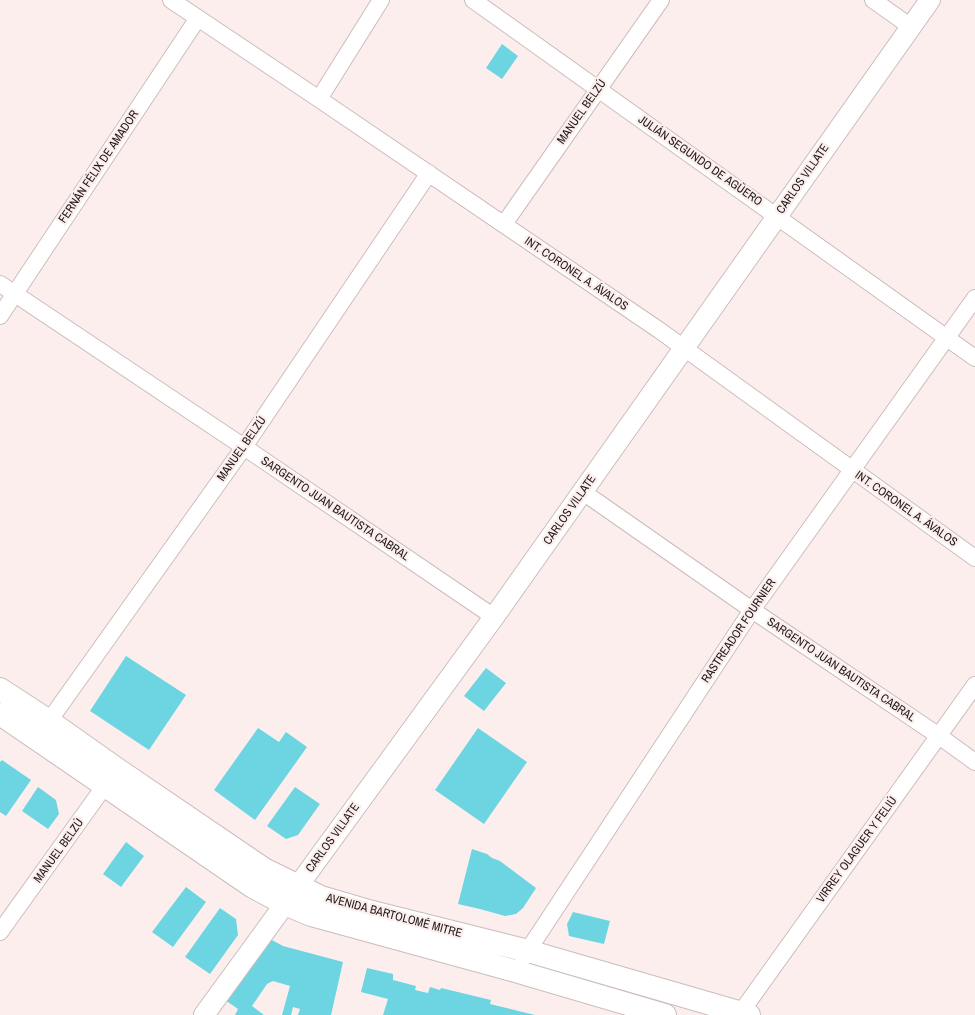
<!DOCTYPE html>
<meta charset="utf-8">
<style>
body{margin:0}
canvas{display:block;background:#fceeed}
</style>
<canvas width="975" height="1015"></canvas>
<script>
const ctx = document.querySelector('canvas').getContext('2d');
ctx.lineJoin = 'round';
function fill(path, color) {
  ctx.fillStyle = color;
  ctx.fill(path, 'evenodd');
}
function trace(path, color, width, dash) {
  ctx.strokeStyle = color;
  ctx.lineWidth = width;
  ctx.lineCap = dash ? 'butt' : 'round';
  ctx.setLineDash(dash || []);
  ctx.stroke(path);
}
function drawText(font, color, halo, rows, align = 'center') {
  ctx.font = font + ' "Archivo Narrow",sans-serif';
  ctx.lineWidth = 4.5;
  ctx.setLineDash([]);
  ctx.textBaseline = 'middle';
  ctx.strokeStyle = halo;
  ctx.fillStyle = color;
  for (const [text, x, y, turn = 0] of rows) {
    ctx.save();
    ctx.translate(x, y);
    ctx.rotate((+turn || 0) * Math.PI / 180);
    ctx.textAlign = isNaN(turn) ? turn : align;
    if (halo) ctx.strokeText(text, 0, 0);
    ctx.fillText(text, 0, 0);
    ctx.restore();
  }
}
fill(new Path2D(`
 M502,44L518,56L502,79L486,68Z
 M126,656L186,695L149,750L90,711Z
 M486,668L506,683L484,711L464,696Z
 M258,728L279,742L286,732L307,747L255,820L214,790Z
 M478,728L527,762L484,824L435,790Z
 M2,760L31,780L6,816L0,812V762Z
 M38,787L56,800L59,814L48,829L22,811Z
 M295,787L320,804L298,835L286,839L267,826Z
 M126,842L144,856L121,887L103,874Z
 M472,849L487,854L492,858L500,861L536,888L523,908L516,914L505,916L480,909L458,904Z
 M186,887L206,902L173,947L152,932Z
 M220,908L236,919L238,935L210,974L185,957Z
 M573,912L610,921L604,944L569,936L567,924Z
 M272,940L283,946L343,962L331,1015H298L300,1009L293,1007L291,1015H282L290,986L273,981L267,984L252,1006L264,1015H235L238,1009L225,1000L265,943Z
 M367,968L393,974V980L416,986L415,990L428,993L430,987L440,990L441,988L491,1000L490,1004L535,1015H383L388,999L361,992Z`), '#6cd5e1');
const minor = new Path2D(`
 M171,0L319,99L659,330L975,558
 M473,0L975,358
 M873,0L911,27
 M319,99L381,0
 M504,224L661,0
 M0,284L244,447L494,617
 M0,316L198,18
 M583,492L752,610L939,736L975,762
 M49,721L244,447L429,173
 M0,932L111,777
 M523,958L752,610L975,298
 M739,1015L975,685`);
const tertiary = new Path2D(`
 M204,1015L494,617L930,0`);
const secondary = new Path2D(`
 M0,689L49,721L117,769L264,869L321,897L372,912L528,951L749,1015
 M0,714L253,887L285,904L311,915L515,971L665,1015`);
trace(minor, '#cbbdbc', 18);
trace(tertiary, '#cbbdbc', 22);
trace(secondary, '#cbbdbc', 24);
trace(minor, '#fff', 16);
trace(tertiary, '#fff', 20);
trace(secondary, '#fff', 22);
drawText('12px', '#1d1817', '#fceeed', [
 ["MANUEL BELZÚ",582,112,-55],
 ["JULIÁN SEGUNDO DE AGÜERO",700,161,35],
 ["FERNÁN FÉLIX DE AMADOR",99,167,-56],
 ["CARLOS VILLATE",803,179,-55],
 ["INT. CORONEL A. ÁVALOS",576,274,34],
 ["MANUEL BELZÚ",242,449,-55],
 ["SARGENTO JUAN BAUTISTA CABRAL",335,509,34],
 ["INT. CORONEL A. ÁVALOS",906,509,35],
 ["CARLOS VILLATE",570,510,-55],
 ["RASTREADOR FOURNIER",739,631,-56],
 ["SARGENTO JUAN BAUTISTA CABRAL",841,670,34],
 ["CARLOS VILLATE",333,838,-54],
 ["VIRREY OLAGUER Y FELIÚ",857,850,-54],
 ["MANUEL BELZÚ",59,851,-54],
 ["AVENIDA BARTOLOMÉ MITRE",394,916,15]
]);
</script>
